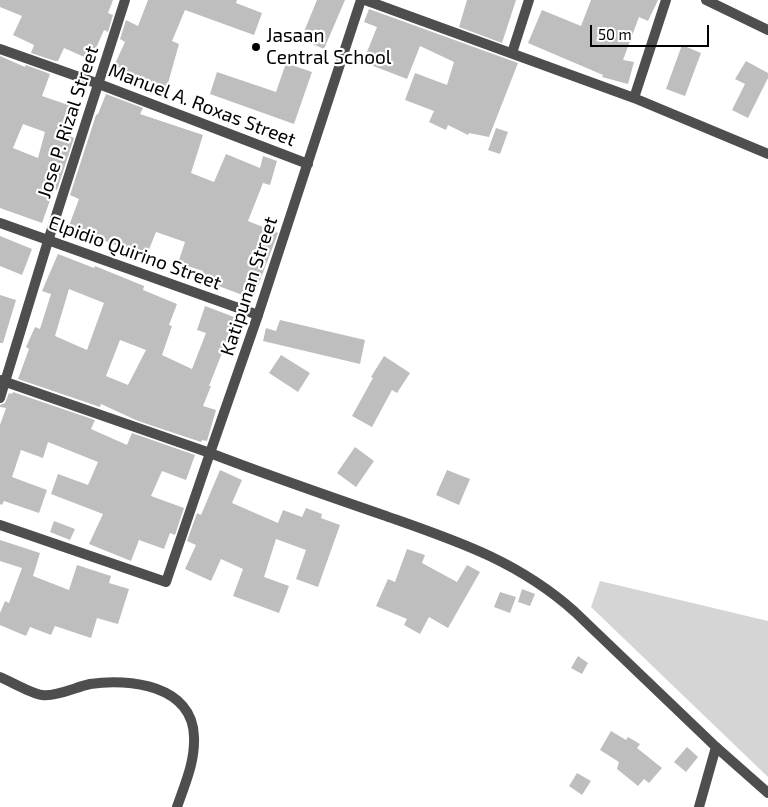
<!DOCTYPE html>
<style>
body{margin:0}
#map{position:relative;width:768px;height:807px;overflow:hidden;background:#fff;font-family:"Exo 2",sans-serif}
canvas{display:block}
.scale{position:absolute;left:590px;top:25px;width:119px;height:22px;box-sizing:border-box;border:2px solid #000;border-top:0;padding-left:6px;font-size:15px;line-height:18px;white-space:nowrap;color:#000;-webkit-text-stroke:4px #fff;paint-order:stroke}
</style>
<div id="map">
<canvas width="768" height="807"></canvas>
<div class="scale">50 m</div>
</div>
<script>
const ctx = document.querySelector('canvas').getContext('2d');
ctx.lineJoin = 'round';
function fill(path, color) {
  ctx.fillStyle = color;
  ctx.fill(path, 'evenodd');
}
function trace(path, color, width, dash) {
  ctx.strokeStyle = color;
  ctx.lineWidth = width;
  ctx.lineCap = dash ? 'butt' : 'round';
  ctx.setLineDash(dash || []);
  ctx.stroke(path);
}
function drawText(font, color, halo, rows, align = 'center') {
  ctx.font = font + ' "Exo 2",sans-serif';
  ctx.lineWidth = 4.5;
  ctx.setLineDash([]);
  ctx.textBaseline = 'middle';
  ctx.strokeStyle = halo;
  ctx.fillStyle = color;
  for (const [text, x, y, turn = 0] of rows) {
    ctx.save();
    ctx.translate(x, y);
    ctx.rotate((+turn || 0) * Math.PI / 180);
    ctx.textAlign = isNaN(turn) ? turn : align;
    if (halo) ctx.strokeText(text, 0, 0);
    ctx.fillText(text, 0, 0);
    ctx.restore();
  }
}
fill(new Path2D(`
 M600,581L768,621V777L591,607Z`), '#d5d5d5');
fill(new Path2D(`
 M0,0H113L108,13L113,15L108,32L104,30L91,60L64,48L58,61H55L31,53L34,45L13,35L22,16L0,7Z
 M148,0H237L236,3L262,13L254,35L185,10L172,41L179,44L165,94L142,87L144,82L113,68L125,42L120,39L126,20L138,26Z
 M317,0H345L324,49L301,39Z
 M467,0H516L502,43L459,27Z
 M591,0H658L648,21L639,17L623,60L634,62L628,84L602,77L603,75L528,43L542,10L581,26Z
 M369,9L518,63L489,137L469,133L468,135L448,125L446,130L429,122L434,111L405,100L415,73L447,85L454,62L420,46L407,79L363,62L377,27L364,22Z
 M682,45L701,53L685,96L666,89Z
 M0,56L25,67L26,65L50,74L42,96L71,106L60,132L74,138L57,190L54,189L42,223L0,208ZM23,124L45,132L38,158L13,148Z
 M746,61L768,73V78L748,118L732,110L745,84L735,79Z
 M286,63L312,72L294,124L210,94L217,72L276,92Z
 M106,94L143,108L140,114L203,135L191,173L214,182L226,154L260,168L263,156L277,161L270,185L263,183L248,221L278,233L253,299L200,279L203,271L178,263L185,242L156,232L146,257L100,239L99,243L67,231L79,199L70,195L96,115L98,114Z
 M496,128L508,132L500,154L488,150Z
 M0,236L32,249L22,275L0,266Z
 M58,254L94,268L95,266L144,286L143,290L177,304L169,325L172,326L162,355L192,369L206,333L197,330L205,306L234,317L226,343L209,386H211L203,406L216,410L207,441L202,440L201,442L138,421L101,404L100,407L18,379L29,349L26,347L35,327L40,329L51,294L42,291ZM69,289L104,303L87,350L55,336ZM120,340L146,350L128,385L106,376Z
 M0,295L16,300L3,343H0Z
 M280,320L365,340L360,364L263,341L266,328L276,331Z
 M281,355L310,373L298,392L269,373Z
 M384,356L410,373L397,393L392,390L372,427L352,416L373,378L371,377Z
 M13,392L95,420L91,429L127,445L132,433L195,455L186,480L162,471L151,496L184,508L175,535L170,533L164,549L139,540L131,561L89,544L103,514L51,494L58,474L88,485L98,462L48,442L43,458L21,450L12,477L47,490L39,513L4,501L2,505L0,504V425L6,408L0,407V405L5,403L9,393L12,394Z
 M355,447L374,461L356,487L337,473Z
 M220,470L242,480L232,503L278,523L283,510L302,517L306,508L322,514L321,518L340,525L318,587L296,579L306,550L276,539L264,577L289,586L279,613L233,596L243,569L221,559L211,581L185,569L196,545L187,541L197,513L201,515Z
 M447,470L470,479L459,505L436,495Z
 M54,521L75,529L70,540L50,532Z
 M0,540L40,553L33,576L69,590L77,565L111,576L109,583L129,589L118,624L97,618L91,638L55,626L51,635L30,627L26,636L0,625V613L5,601L9,603L22,568L0,561Z
 M407,549L425,555L422,563L457,582L467,565L480,572L448,628L429,617L420,634L404,625L407,619L376,606L388,579L395,582Z
 M522,589L535,594L530,606L518,602Z
 M500,592L516,597L510,613L494,607Z
 M578,656L588,663L582,674L571,668Z
 M611,731L626,740L628,737L640,744L637,748L662,768L649,783L644,779L638,786L617,769L619,762L600,750Z
 M687,747L698,757L686,772L674,762Z
 M577,773L591,781L582,795L569,786Z`), '#bebebe');
trace(new Path2D(`
 M365,0L634,98L768,154
 M706,0L768,30
 M0,49L99,84L308,164
 M512,53L529,0
 M634,98L666,0
 M258,315L361,0
 M0,380L210,453L166,582L0,525
 M0,398L48,241L125,0
 M0,677C12,682 30,693 42,695C55,697 76,687 90,684C129,678 193,685 194,737C195,762 185,784 177,807
 M699,807L716,747`), '#4e4e4e', 10);
trace(new Path2D(`
 M0,223L258,315L210,453C267,475 325,495 383,515C454,540 517,560 575,612L716,747L768,793`), '#4e4e4e', 10);
for (const [x, y, r, color] of [
 [256,47,5,"#000"]
]) {
  const dot = new Path2D();
  dot.arc(x, y, r, 0, 2 * Math.PI);
  ctx.fillStyle = color;
  ctx.fill(dot);
  trace(dot, '#fff', 2);
}
drawText('19px', '#000', '#fff', [
 ["Jasaan",266,36],
 ["Central School",266,58]
], 'left');
drawText('19px', '#000', '#fff', [
 ["Manuel A. Roxas Street",202,105,21],
 ["Jose P. Rizal Street",68,122,-72],
 ["Elpidio Quirino Street",135,253,20],
 ["Katipunan Street",249,286,-72]
]);
</script>
